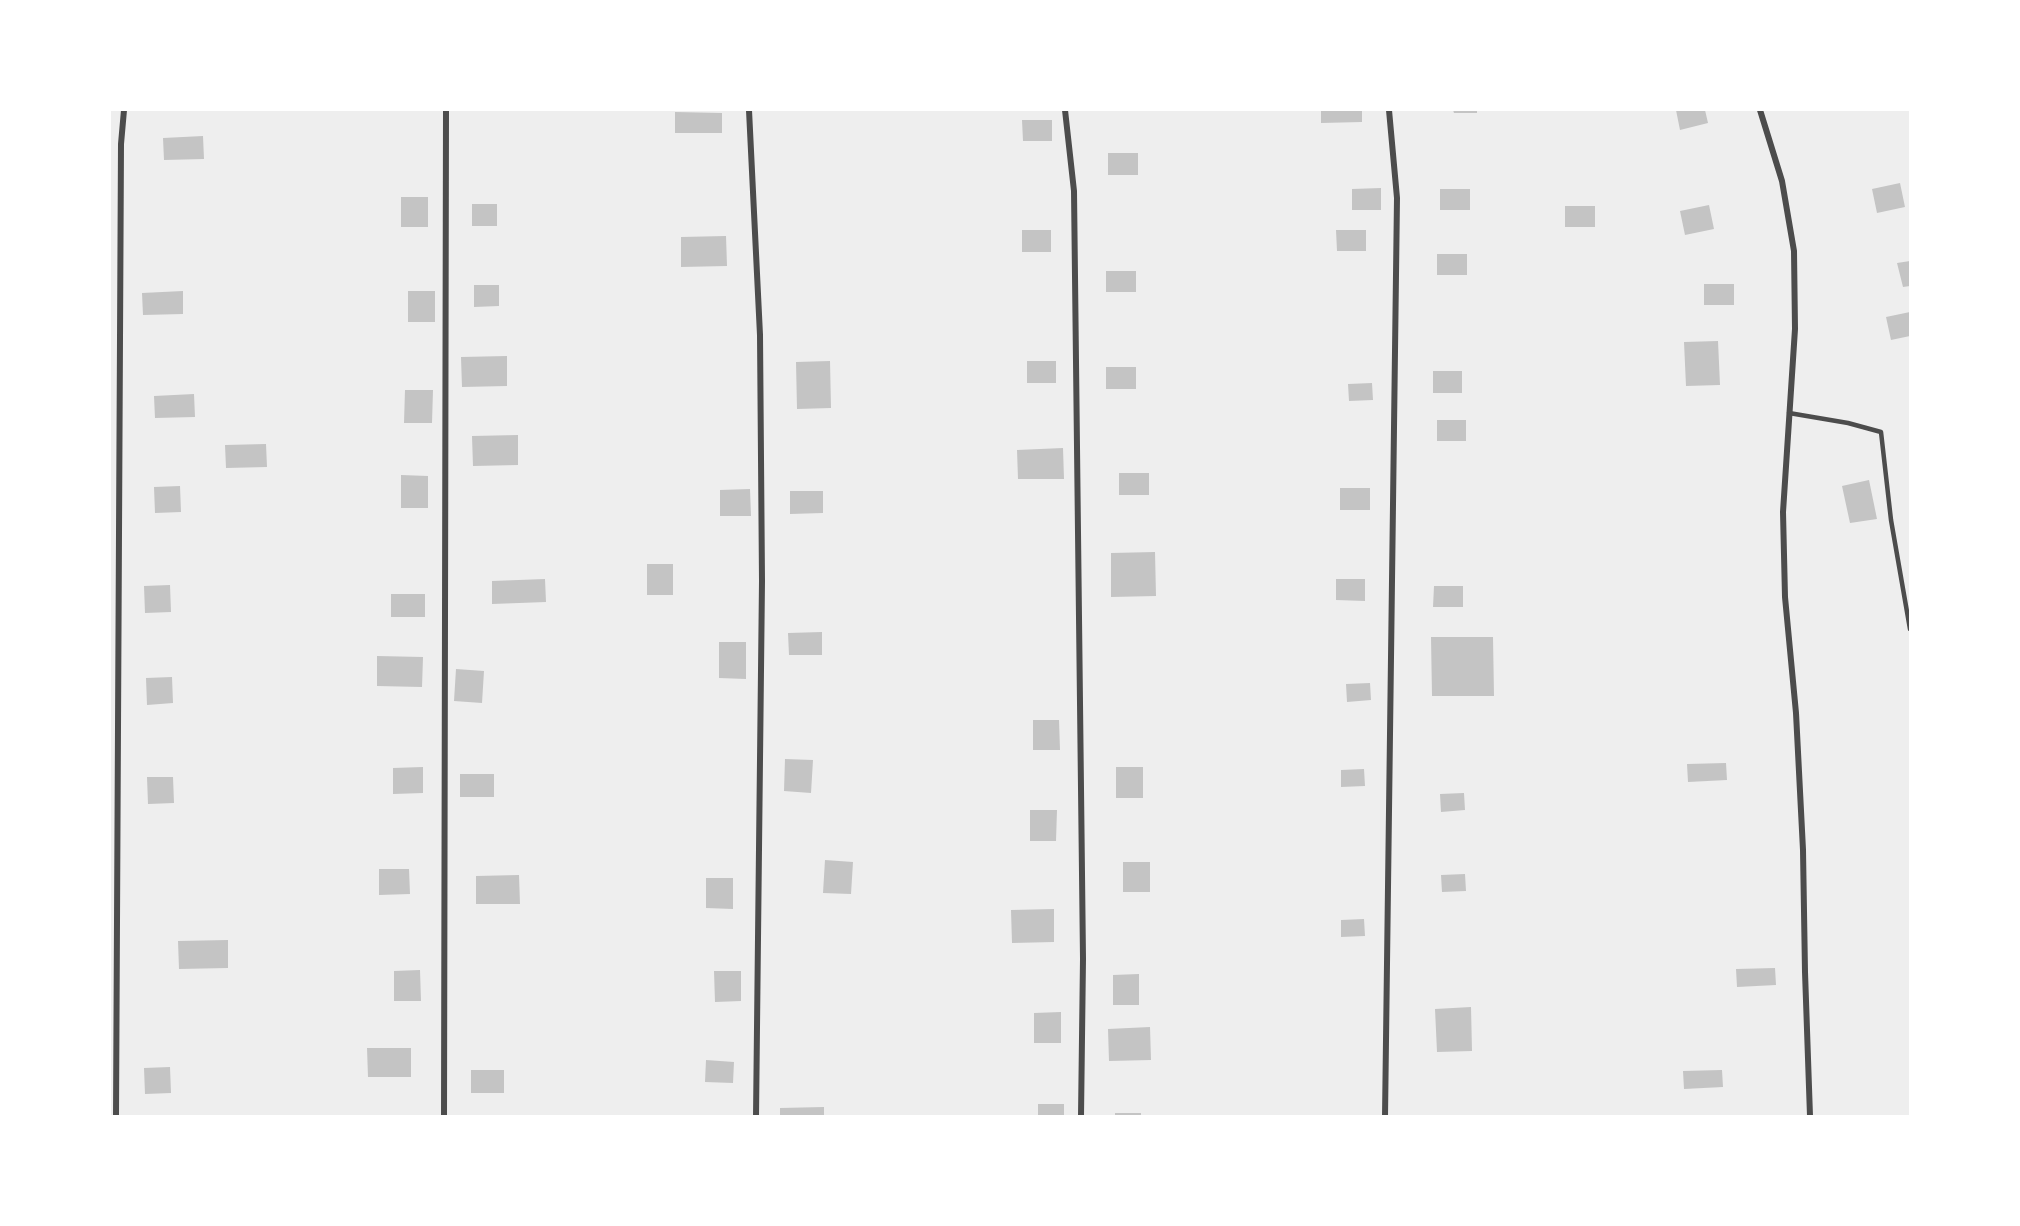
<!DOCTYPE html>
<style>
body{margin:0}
#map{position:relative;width:2020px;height:1226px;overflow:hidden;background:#fff;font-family:"PT Sans",sans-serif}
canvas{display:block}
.frame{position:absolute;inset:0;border:111px solid #fff;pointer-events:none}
</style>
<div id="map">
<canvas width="2020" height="1226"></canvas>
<div class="frame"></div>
</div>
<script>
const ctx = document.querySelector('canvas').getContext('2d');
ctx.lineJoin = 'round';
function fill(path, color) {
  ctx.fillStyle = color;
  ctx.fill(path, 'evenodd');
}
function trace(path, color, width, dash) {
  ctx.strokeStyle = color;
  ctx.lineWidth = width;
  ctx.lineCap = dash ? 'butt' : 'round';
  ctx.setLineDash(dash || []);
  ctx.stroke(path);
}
fill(new Path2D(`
 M110,110H1910V1116H110Z`), '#eee');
fill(new Path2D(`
 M1321,110H1362V122L1321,123Z
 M1453,110H1477V113H1454Z
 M1676,110H1705L1708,123L1680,130Z
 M675,112L722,113V133H675Z
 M1022,120H1052V141H1023Z
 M203,136L204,159L164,160L163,138Z
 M1108,153H1138V175H1108Z
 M1900,183L1905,207L1877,213L1872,189Z
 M1381,188V210H1352V189Z
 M1440,189H1470V210H1440Z
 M401,197H428V227H401Z
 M472,204H497V226H472Z
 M1709,205L1714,229L1685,235L1680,211Z
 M1565,206H1595V227H1565Z
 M1022,230H1051V252H1022Z
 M1336,230H1366V251H1337Z
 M726,236L727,266L681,267V237Z
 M1437,254H1467V275H1437Z
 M1910,261V286L1903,287L1897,263Z
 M1106,271H1136V292H1106Z
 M1704,284H1734V305H1704Z
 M474,285H499V306L474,307Z
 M183,291V314L143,315L142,293Z
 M408,291H435V322H408Z
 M1910,312V336L1891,340L1886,317Z
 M1718,341L1720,385L1686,386L1684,342Z
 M507,356V386L462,387L461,357Z
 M830,361L831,408L797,409L796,362Z
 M1027,361H1056V383H1027Z
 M1106,367H1136V389H1106Z
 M1433,371H1462V393H1433Z
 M1372,383L1373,400L1349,401L1348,384Z
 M405,390H433L432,423H404Z
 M194,394L195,417L155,418L154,396Z
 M1437,420H1466V441H1437Z
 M518,435V465L473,466L472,436Z
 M266,444L267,467L226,468L225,445Z
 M1063,448L1064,479H1018L1017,450Z
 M1119,473H1149V495H1119Z
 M401,475L428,476V508H401Z
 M1869,480L1877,519L1850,523L1842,486Z
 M180,486L181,512L155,513L154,487Z
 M1340,488H1370V510H1340Z
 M750,489L751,516H720V490Z
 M790,491H823V513L790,514Z
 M1155,552L1156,596L1111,597V553Z
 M647,564H673V595H647Z
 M545,579L546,602L492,604V581Z
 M1336,579H1365V601L1336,600Z
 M170,585L171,612L145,613L144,586Z
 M1434,586H1463V607H1433Z
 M391,594H425V617H391Z
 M822,632V655H789L788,633Z
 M1431,637H1493L1494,696H1432Z
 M719,642H746V679L719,678Z
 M377,656L423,657L422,687L377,686Z
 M456,669L484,671L482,703L454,701Z
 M172,677L173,703L147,705L146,678Z
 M1370,683L1371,700L1347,702L1346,684Z
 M1033,720H1059L1060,750H1033Z
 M785,759L813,760L811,793L784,791Z
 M1726,763L1727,780L1688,782L1687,764Z
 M423,767V793L393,794V768Z
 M1116,767H1143V798H1116Z
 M1364,769L1365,786L1341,787V770Z
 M460,774H494V797H460Z
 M147,777H173L174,803L148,804Z
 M1464,793L1465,810L1441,812L1440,794Z
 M1030,810H1057L1056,841H1030Z
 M825,860L853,862L851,894L823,893Z
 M1123,862H1150V892H1123Z
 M379,869H409L410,894L379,895Z
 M1465,874L1466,891L1442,892L1441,875Z
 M519,875L520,904H476V876Z
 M706,878H733V909L706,908Z
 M1054,909V942L1012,943L1011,910Z
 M1364,919L1365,936L1341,937V920Z
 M228,940V968L179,969L178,941Z
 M1775,968L1776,985L1737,987L1736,969Z
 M420,970L421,1001H394V971Z
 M714,971H741V1001L715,1002Z
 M1139,974V1005H1113V975Z
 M1471,1007L1472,1051L1437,1052L1435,1009Z
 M1061,1012V1043H1034V1013Z
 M1150,1027L1151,1060L1109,1061L1108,1029Z
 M367,1048H411V1077H368Z
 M706,1060L734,1062L733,1083L705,1082Z
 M170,1067L171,1093L145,1094L144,1068Z
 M471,1070H504V1093H471Z
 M1722,1070L1723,1087L1684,1089L1683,1071Z
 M1038,1104H1064V1116H1038Z
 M824,1107V1116H780V1108Z
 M1115,1113H1141V1116H1115Z`), '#c4c4c4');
trace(new Path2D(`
 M1789,413L1848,423L1881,432L1891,520L1910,629`), '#4c4c4c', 4.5);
trace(new Path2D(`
 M749,110L760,335L762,581L756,1116
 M1065,110L1074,191L1083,959L1081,1116
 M1760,110L1782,181L1794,251L1795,329L1783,512L1785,597L1796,713L1803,850L1805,972L1810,1116
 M116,1116L121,144L124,110
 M444,1116L446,110
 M1385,1116L1397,198L1389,110`), '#4c4c4c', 6);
</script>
